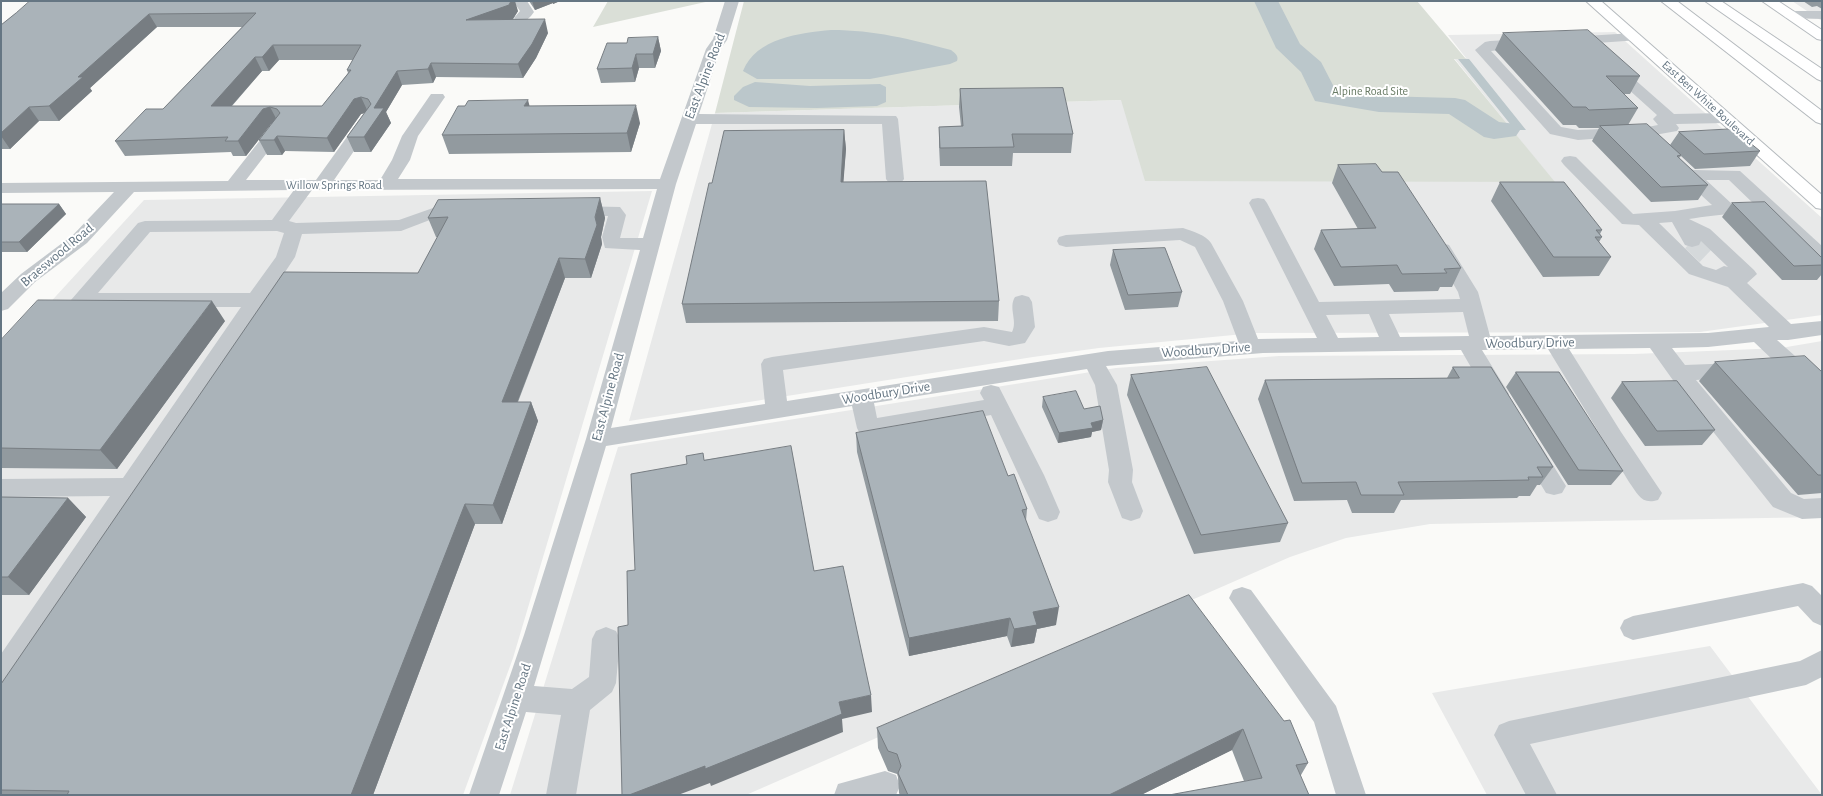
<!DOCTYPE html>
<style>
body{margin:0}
#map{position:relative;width:1823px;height:796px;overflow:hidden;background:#fafaf8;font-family:"Alegreya Sans",sans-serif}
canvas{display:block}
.frame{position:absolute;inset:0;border:2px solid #657683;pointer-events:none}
</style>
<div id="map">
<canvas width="1823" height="796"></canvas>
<div class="frame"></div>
</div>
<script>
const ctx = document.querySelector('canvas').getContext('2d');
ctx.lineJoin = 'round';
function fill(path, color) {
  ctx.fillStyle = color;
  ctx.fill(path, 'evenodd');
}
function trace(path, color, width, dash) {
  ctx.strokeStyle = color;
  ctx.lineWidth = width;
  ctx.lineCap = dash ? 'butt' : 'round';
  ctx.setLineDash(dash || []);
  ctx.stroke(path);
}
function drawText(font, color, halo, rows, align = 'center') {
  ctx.font = font + ' "Alegreya Sans",sans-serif';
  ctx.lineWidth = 4;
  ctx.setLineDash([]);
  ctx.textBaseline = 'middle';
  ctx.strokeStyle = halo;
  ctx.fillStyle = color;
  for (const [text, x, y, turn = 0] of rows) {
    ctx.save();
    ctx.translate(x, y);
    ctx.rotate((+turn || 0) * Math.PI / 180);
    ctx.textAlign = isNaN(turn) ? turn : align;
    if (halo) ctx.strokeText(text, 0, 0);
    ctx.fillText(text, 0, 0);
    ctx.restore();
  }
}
fill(new Path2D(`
 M1792,1H1822V21Z
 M1615,32L1822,218V315L1700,332L1254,333L1099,348L1033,357L629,421L715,113L1121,100L1554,182L1454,58H1466L1448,35Z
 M652,191L513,658L463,795H1V356L144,200Z
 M1822,341V517L1430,524L1346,538L1290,557L746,795H510L618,447L1116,368L1279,356L1634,354L1781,348Z
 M1710,646L1822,795H1487L1432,693Z`), '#e8e9e9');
fill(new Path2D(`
 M608,1H710L593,27Z
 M744,1H1417L1466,59H1454L1555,182L1145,181L1121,100L715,113Z`), '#dadfd7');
fill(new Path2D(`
 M831,30C875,30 909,39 951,50C955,53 959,56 957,61L950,64L870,79H757L743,71C756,38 800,33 831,30Z
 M1458,59H1469L1526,130H1515Z
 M755,82L810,86L880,84L886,87V102L877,106L817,108L749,107L734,100V96L743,87Z`), '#bbc7cb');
fill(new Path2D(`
 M1254,1H1278L1300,44L1321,62L1335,89L1379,96L1455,98L1465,100L1499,122L1516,124L1520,130L1516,136L1494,139L1484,137L1449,114L1379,112L1315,101L1301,72L1276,48Z`), '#bbc7cb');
trace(new Path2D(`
 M1692,241L1712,260`), '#d5d9db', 20, [20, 10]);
const major = new Path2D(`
 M1586,1H1601L1822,195V209L1816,208Z
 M1762,1H1778L1822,30V40L1817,39Z`);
const highway = new Path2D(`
 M1661,1H1677L1822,111V124L1816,122Z
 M1705,1H1721L1822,69V81L1817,79Z`);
trace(major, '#b5babe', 2);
trace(highway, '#b4b9bd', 2);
fill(new Path2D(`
 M513,1H527L534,12C529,19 525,23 516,21L514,18L520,11Z
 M725,1H739L727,40L720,50L699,114L896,116L898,119L904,179L901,183L895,184L889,183L886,179L882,124H696L676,184L611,428L765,404L761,364L764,359L772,357L984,327L1012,332C1018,321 1008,308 1015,297L1022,295L1029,297L1032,302L1035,327L1025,343L1009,346L984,341L783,370L787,401L1108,351L1238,341L1223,301L1195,247L1180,240L1066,247L1059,245L1057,241L1059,237L1066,235L1183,228C1192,231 1206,235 1211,243L1243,301L1258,339L1317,338L1249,203L1252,199L1258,198L1264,199L1267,203L1319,302L1460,299L1458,292L1433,249L1435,245L1442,243L1449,245L1478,292L1490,336L1708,333L1769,327L1728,287L1689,274L1639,225L1622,224L1564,165L1561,161L1564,157L1570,156L1576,157L1633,214L1675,211L1712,205L1678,174L1675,170L1678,166L1684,165L1694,170L1740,171L1822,246V263L1815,261C1801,245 1784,224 1763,217C1743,210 1710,216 1689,219L1710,229L1754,270L1757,274L1747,283L1791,324L1822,321V335L1788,340H1777L1822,380V401L1814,399L1754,342L1708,347L1672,348L1685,365L1737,363L1745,365L1748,370L1745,375L1737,377L1696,380L1791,493L1804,499L1822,498V518L1802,519L1773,507L1680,390L1650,348L1569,349L1621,432L1662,493L1658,500C1641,505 1638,494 1629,482L1548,349L1482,350L1509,394L1506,400L1498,402L1490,400L1461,350L1263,353L1106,366L1117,385L1133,470L1132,482L1143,511L1140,518L1131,521L1122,518L1108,482L1109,470L1095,385L1087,369L874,403L877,418L984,400L980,393L983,387L991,385L999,387L1044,475L1060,512L1057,519L1048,522L1039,519L991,415L868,436L860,434L857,428L852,406L606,446L534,686L572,689L589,677L592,639L596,631L606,627L616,631L620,639L616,683L612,692L590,710L576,795H546L561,715L526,712L499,795H469L524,635L586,439L640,250L605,248L602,237L608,216L568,215L565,211L568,207L574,206L620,207L626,215L620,238H643L657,189L312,190L289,221L296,223L399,220L433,208L460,207L466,208L469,212L466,216L435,218L401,231L302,234L295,257L11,686L1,690V654L110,496L1,497V479L123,478L241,307H81L74,305L71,300L138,223L145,221L272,220L294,190L134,192L87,243L35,282L8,309L1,311V293L21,274L73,235L114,192L1,193V183L228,181L272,125L278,123L284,125L286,128L246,180H316L362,116L368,114L374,116L376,119L334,180H380L392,160L402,136L431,94H443L445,97L418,136L410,160L398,179H660L706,49L713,39ZM1706,180H1729L1755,205L1732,204ZM1672,222L1685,245L1692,247L1699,245L1701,241L1728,267L1724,266L1716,270L1703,266L1659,223ZM277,231L284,233L276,257L250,293H98L150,232ZM1463,312L1469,336L1400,337L1389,314ZM1369,314L1379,337L1338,338L1326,315Z
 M1790,11H1822V19L1785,18L1783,15L1785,12Z
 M1634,33L1639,34L1641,37L1639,40L1569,45L1564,44L1562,41L1564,38L1569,37Z
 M1527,39L1532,40L1534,43L1532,46L1491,51L1561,127L1578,130L1626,128L1632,130L1634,133L1632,136L1578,140L1550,134L1475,50L1485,42L1490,41Z
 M1612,62L1617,64L1674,114L1725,113L1731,115L1733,118L1731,121L1725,123L1676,124L1679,128L1677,131L1643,137L1637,135L1635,132L1637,129L1658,125L1653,119L1657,115L1607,70L1604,67L1607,64Z
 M1531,440L1539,443L1566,486L1562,493L1554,495L1546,493L1523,455L1519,449L1523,443Z
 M1803,583L1812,586L1822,596V626L1813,622L1798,606L1633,640L1624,636L1620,628L1624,620L1633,616Z
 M1242,587L1251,590L1336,706L1366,795H1336L1314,722L1229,598L1233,590Z
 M1822,650V677L1806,685L1530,744L1557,795H1526L1494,735L1499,725L1509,721L1800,661Z
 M885,771L896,775L900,786L896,795H834L838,784Z`), '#c3c8cc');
fill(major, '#fff');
fill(highway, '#fff');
fill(new Path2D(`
 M529,1H560L553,4V3L535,10Z
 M1803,1H1822V9L1817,6L1812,7Z
 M518,11L513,19L510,20L548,33L536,58L523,78L436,77L433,83L402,85L386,112L391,123L371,152H354L347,137L365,113L361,114L334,152L285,151L282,155H267L259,140L272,124H271L246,156H233L231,152L125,156L115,141L163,109L242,27H157L90,88L92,91L59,121H39L10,149H1V25L16,13ZM279,60H353L347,70L348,73L322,106H232L262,71H269Z
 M1503,33L1640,76L1630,94H1624L1638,108L1628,125L1670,145L1679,132L1760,151L1750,166L1695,169L1681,156L1679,158L1708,185L1698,200L1651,202L1592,141L1599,128H1579L1576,125H1563L1495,50Z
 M658,37L661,51L655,68H639L635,82L601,83L597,69L627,43Z
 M960,89L1073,134L1071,153H1013L1012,166H940L939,145V127L961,126L959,107Z
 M529,106L640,123L631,152L449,154L442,135Z
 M844,130L846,149L843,182L999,301L998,321L686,323L682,304L712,183Z
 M1338,165L1382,172L1461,268L1452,287H1440L1438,291L1394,292L1389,284L1334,286L1314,249L1321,230L1358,229L1332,183Z
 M1500,182L1602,230L1600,234L1602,237L1599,242L1611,257L1599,276L1543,277L1491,201Z
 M600,198L605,218L601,237L602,244L591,278H565L518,402H531L538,421L502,524H475L373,795H1V684L418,273L438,237H436L428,218Z
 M1732,203L1822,258V274L1817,280H1782L1722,217Z
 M1,204H59L66,214L27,252H1Z
 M1113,250L1182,292L1178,307L1125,310L1110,265Z
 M225,321L117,469L1,468V340Z
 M1715,362L1822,372V493L1798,495L1699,381Z
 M1453,367L1553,467L1540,485H1537L1530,496H1519L1517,498L1401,500L1394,513H1352L1347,500L1294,501L1258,399L1265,380L1447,378Z
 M1516,372L1623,471L1611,485H1568L1506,387Z
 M1131,375L1288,523L1280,542L1194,554L1127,395Z
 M1622,382L1715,430L1702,445L1645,446L1611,398Z
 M1043,397L1084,409L1103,420L1101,430L1092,432L1091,437L1058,443L1042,407Z
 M856,433L1008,476L1027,509L1026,521L1056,625L1037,629L1034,643L1011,647L1007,636L909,656L857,452Z
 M1,497L68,498L86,517L29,595H1Z
 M1189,595L1308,763L1301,775L1244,781L1232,750L1141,795H900L899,793L898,777L897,774L888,771L878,748L877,728Z`), '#929a9f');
fill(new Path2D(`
 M511,1H515L518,11L513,19L471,34L466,20Z
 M532,1H560L553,4V3L535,10Z
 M149,14L157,27L90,88L92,91L59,121L49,106L78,77Z
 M545,19L548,33L536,58L523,78L518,64Z
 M658,37L661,51L655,68L653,54Z
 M273,45L279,60L269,71L262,57Z
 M636,54L639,68L635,82L632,68Z
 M255,57L262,71L219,120L211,106Z
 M431,63L436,77L433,83L428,69Z
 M397,71L402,85L386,112L391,123L371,152L364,137L374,108Z
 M361,97L368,112L361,114L334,152L327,138L354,99Z
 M528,100L533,119L524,106Z
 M636,105L640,123L631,152L627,133Z
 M29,107L39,121L10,149L1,136V133Z
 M270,107L278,122L271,124L246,156L238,141L263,109Z
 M844,130L846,149L842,201L841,182Z
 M277,136L285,151L282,155L274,140Z
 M600,198L605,218L601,237L602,244L591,278L585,259Z
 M59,204L66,214L27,252L19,242Z
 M559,258L565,278L510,421L502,402Z
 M212,301L225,321L117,469L100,450Z
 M531,402L538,421L502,524L493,505Z
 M1103,420L1101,430L1092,432L1091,437L1058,443L1059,433L1091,423Z
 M68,498L86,517L29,595L8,577Z
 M465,504L475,524L373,795H351Z
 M1059,607L1056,625L1037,629L1034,643L1011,647L1014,629L1033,612Z
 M1010,618L1007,636L909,656V638Z
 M871,695L872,712L842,719L843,732L711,786L710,783L678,795H629L839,702Z
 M1243,729L1232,750L1141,795H1109Z`), '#777d82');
const building = new Path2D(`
 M30,1H511L509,5L466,20L545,19L532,44L518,64L431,63L428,69L397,71L374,108H384L364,137H347L371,104L368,99L361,97L354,99L327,138L277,136L274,140H259L280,113L277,109L270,107L263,109L238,141H225L228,137L115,141L146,109H163L256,13L149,14L78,77H83L49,106L29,107L1,133V25L16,13ZM273,45H361L347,70H351L322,106H211L255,57H262Z
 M1588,30L1640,76H1606L1638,108L1589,110L1586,107H1573L1503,33Z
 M658,37L653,54H636L632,68L597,69L607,43H627L628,38Z
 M1063,88L1073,134H1012L1014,147L940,148L939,127L963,126L960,89Z
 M528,100L524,106L636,105L627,133L442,135L458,106H465L468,101Z
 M1647,124L1681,155L1677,156L1708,185L1661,187L1600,126Z
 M1733,129L1760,151L1704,154L1679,132Z
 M844,130L841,182L986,181L999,301L682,304L709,183H712L724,131Z
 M1376,164L1382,172H1398L1461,268L1444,269L1447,273L1402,274L1397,265L1341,267L1321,230L1376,228L1338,165Z
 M1500,182H1564L1602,230H1596L1602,237H1595L1611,257H1554Z
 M600,198L595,217L597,225L585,259L559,258L502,402H531L493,505L465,504L351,795H67L69,791L1,790V684L284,272L418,273L448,217L428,218L438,200Z
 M1765,202L1822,258V265L1794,266L1732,203Z
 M1,204H59L19,242H1Z
 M1165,248L1182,292L1128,295L1113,250Z
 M38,300L212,301L100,450L1,448V340Z
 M1805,356L1822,372V475H1818L1715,362Z
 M1207,367L1288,523L1201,535L1131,375Z
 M1453,367H1491L1553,467H1537L1543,477H1528L1529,480L1398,482L1404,495H1361L1356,482L1302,483L1265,380L1459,378Z
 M1516,372H1559L1623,471L1579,470Z
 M1677,381L1715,430L1657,431L1622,382Z
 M1076,391L1084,409L1100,406L1103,420L1091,423L1093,428L1059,433L1043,397Z
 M983,411L1008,476L1014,474L1027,509L1022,510L1059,607L1033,612L1037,625L1014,629L1010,618L909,638L856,433Z
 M791,446L814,571L843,566L871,695L839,702L842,714L705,769V766L629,795H622L618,627L628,625L627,571L635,570L631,474L687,464L686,456L703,453L704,460Z
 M1,497L68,498L8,577H1Z
 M1189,595L1284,721L1290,720L1308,763L1296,765L1309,795H1169L1262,778L1243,729L1109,795H908L898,773L901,766L897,754L888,751L877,728Z`);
fill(building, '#aab3b9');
trace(building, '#777d82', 1);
drawText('12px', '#687a64', '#fff', [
 ["Alpine Road Site",1370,91]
]);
drawText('12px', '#657683', '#fff', [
 ["East Ben White Boulevard",1708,103,42],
 ["Willow Springs Road",334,185]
]);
drawText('14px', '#657683', '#fff', [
 ["East Alpine Road",705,76,-69],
 ["Braeswood Road",57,255,-40],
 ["Woodbury Drive",1530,343,-1],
 ["Woodbury Drive",1206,350,-4],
 ["Woodbury Drive",886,393,-9],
 ["East Alpine Road",608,397,-75],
 ["East Alpine Road",513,707,-72]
]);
</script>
